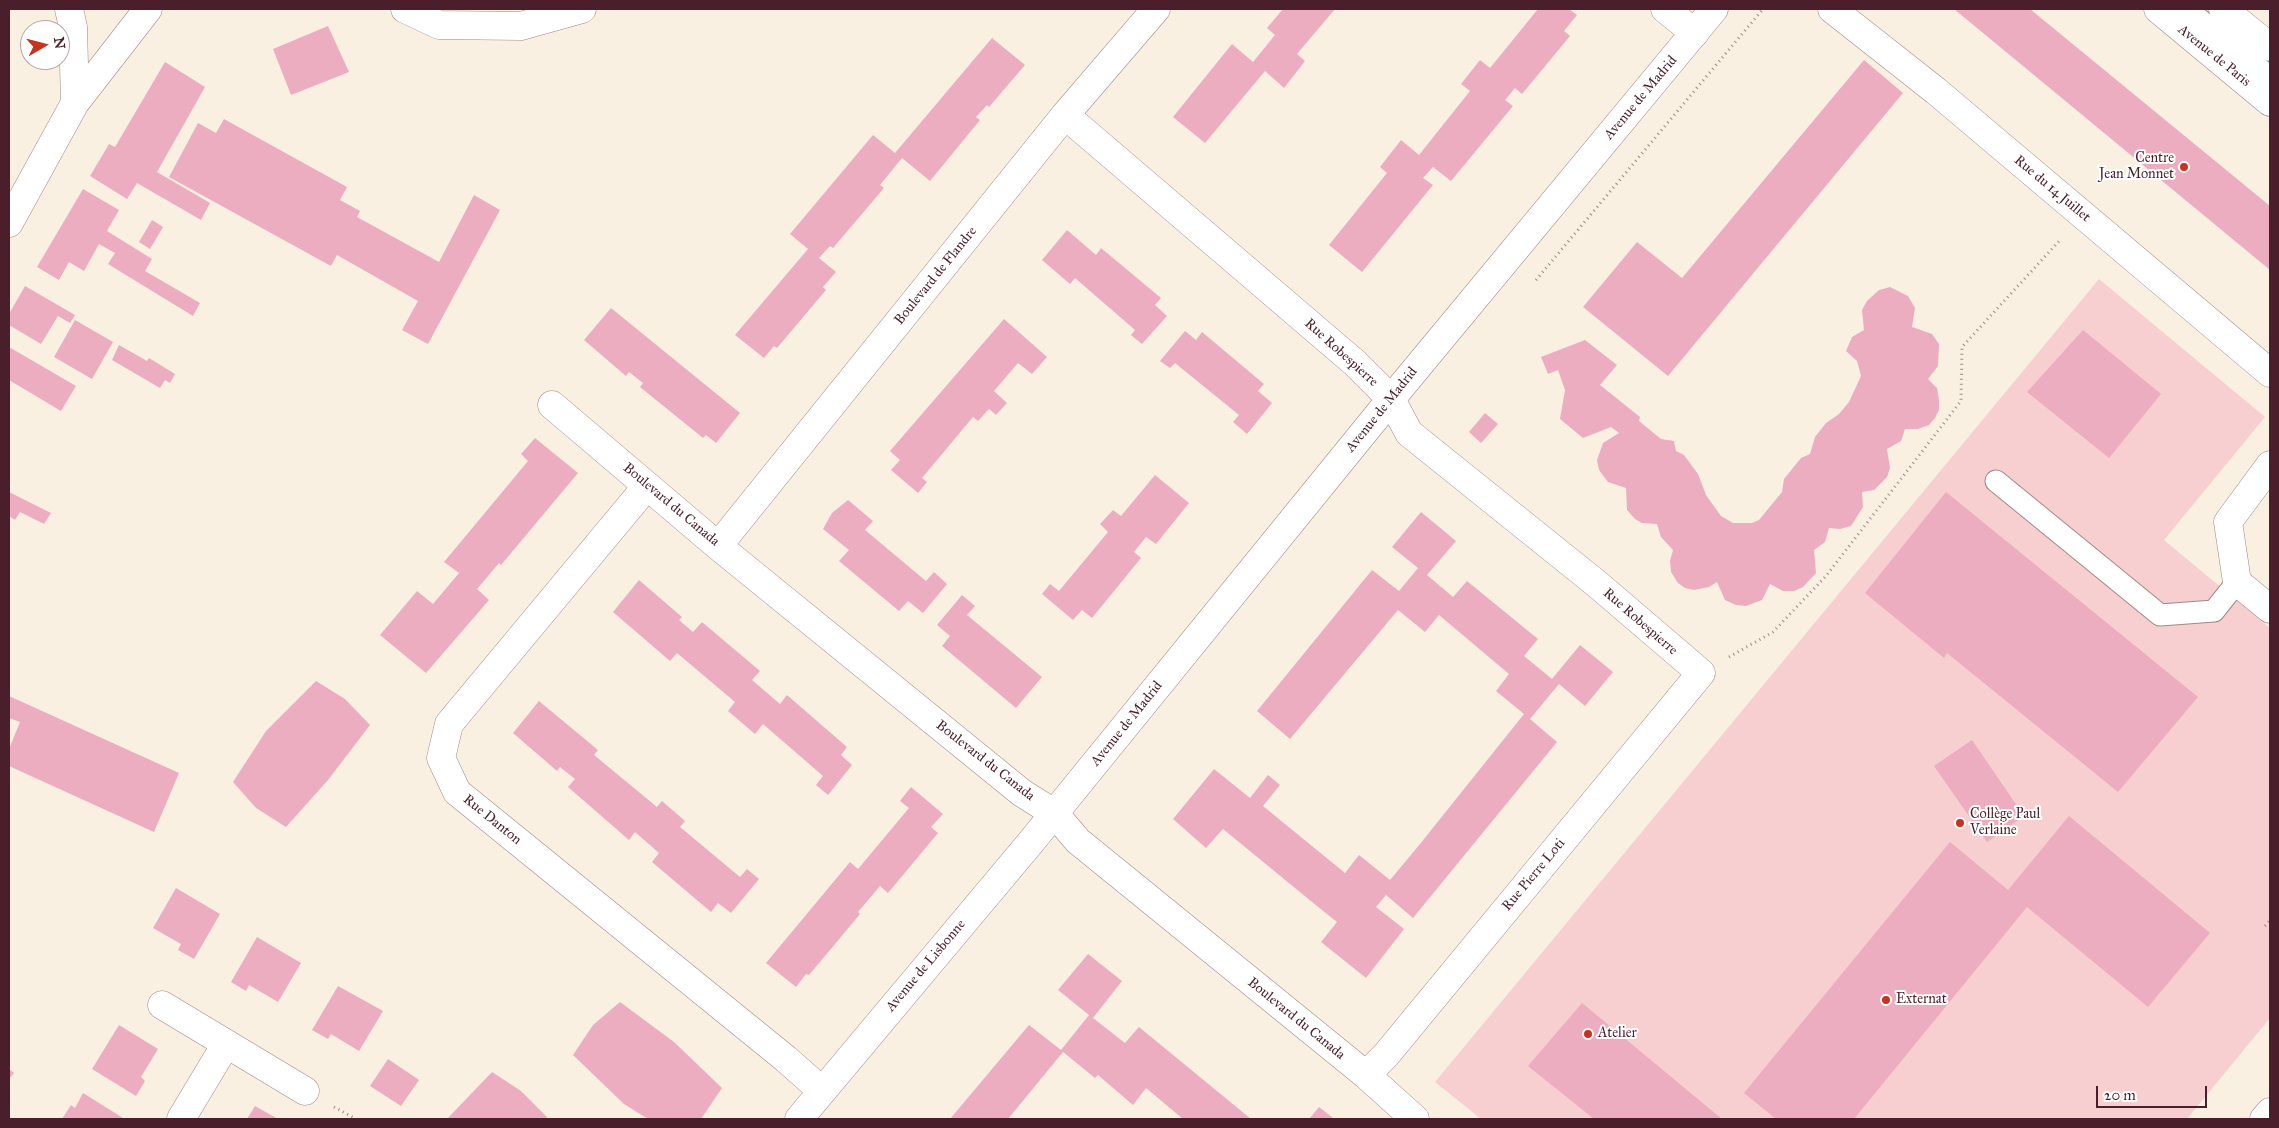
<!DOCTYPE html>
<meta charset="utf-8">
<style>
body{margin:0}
#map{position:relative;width:2279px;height:1128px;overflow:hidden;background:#f9f0e2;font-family:"IM FELL Great Primer",serif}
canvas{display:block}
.frame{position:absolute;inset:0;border:10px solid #4a1f2b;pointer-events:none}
.north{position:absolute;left:20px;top:20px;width:50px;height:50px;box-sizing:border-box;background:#fff;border:1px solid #b7a5aa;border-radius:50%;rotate:82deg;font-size:14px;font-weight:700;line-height:20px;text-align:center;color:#4a1f2b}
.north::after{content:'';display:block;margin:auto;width:18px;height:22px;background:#c8321e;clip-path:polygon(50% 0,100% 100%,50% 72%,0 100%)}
.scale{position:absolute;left:2096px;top:1086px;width:111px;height:22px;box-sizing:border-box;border:2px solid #4a1f2b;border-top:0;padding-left:6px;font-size:15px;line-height:18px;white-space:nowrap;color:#4a1f2b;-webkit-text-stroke:4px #fff;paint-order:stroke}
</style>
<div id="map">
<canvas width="2279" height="1128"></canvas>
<div class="frame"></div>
<div class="north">N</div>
<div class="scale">20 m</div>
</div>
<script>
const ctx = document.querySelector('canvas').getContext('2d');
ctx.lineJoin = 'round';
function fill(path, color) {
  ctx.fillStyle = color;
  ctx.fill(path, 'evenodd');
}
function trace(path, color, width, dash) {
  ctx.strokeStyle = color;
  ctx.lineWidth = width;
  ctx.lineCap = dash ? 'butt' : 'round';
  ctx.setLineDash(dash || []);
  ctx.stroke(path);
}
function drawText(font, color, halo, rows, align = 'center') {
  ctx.font = font + ' "IM FELL Great Primer",serif';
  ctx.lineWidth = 4;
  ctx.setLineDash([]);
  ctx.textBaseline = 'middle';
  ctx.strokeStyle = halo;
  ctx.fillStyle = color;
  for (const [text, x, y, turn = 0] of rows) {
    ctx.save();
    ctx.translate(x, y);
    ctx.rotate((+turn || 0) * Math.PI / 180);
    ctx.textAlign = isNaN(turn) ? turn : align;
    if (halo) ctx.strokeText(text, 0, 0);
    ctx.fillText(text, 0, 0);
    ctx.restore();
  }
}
fill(new Path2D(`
 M2099,279L2265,417L2164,540L2270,628V1018L2187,1119H1481L1435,1082Z`), '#f7cfd0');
fill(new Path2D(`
 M1283,9H1335L1297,54L1305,61L1284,88L1265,71L1205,143L1173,117L1232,44L1253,62L1275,35L1267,28Z
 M1538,9H1569L1577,15L1564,31L1570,36L1522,94L1515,88L1505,100L1513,106L1451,181L1433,167L1423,178L1433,185L1362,272L1329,245L1387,173L1380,167L1401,140L1419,155L1470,91L1461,84L1480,60L1490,68Z
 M1954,9H2030L2270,206V270Z
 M328,26L349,72L291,95L273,49Z
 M992,38L1025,65L989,107L987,105L976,117L980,120L930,181L902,158L880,185L884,188L833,248L830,246L819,258L836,272L823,287L826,290L777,348L774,346L764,358L735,335L808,249L790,234L873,135L895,153Z
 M1864,60L1903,93L1668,376L1583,307L1637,242L1682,278Z
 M165,62L205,87L157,172L210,203L201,220L137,183L127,199L90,176L109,144L115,147Z
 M224,119L347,187L340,200L360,211L357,217L439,262L474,195L500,210L428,344L402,330L418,301L337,255L331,266L169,177L198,123L216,133Z
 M83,189L119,210L107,231L152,259L145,271L200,303L193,316L108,264L115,253L99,244L84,271L69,262L59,280L37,267Z
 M152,220L163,227L150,249L139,242Z
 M1067,230L1096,255L1101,248L1161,298L1155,305L1167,316L1142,344L1131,335L1135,330L1075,278L1070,284L1042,260Z
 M25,286L75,315L70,323L58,316L41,344L9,325V314Z
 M1890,287L1908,296L1915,308L1912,327L1932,334L1939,344L1938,366L1928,379L1937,388L1939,400V410L1935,418L1929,425L1918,429H1905L1901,441L1887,449L1890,468L1887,477L1874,490L1862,492L1863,507L1851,526L1840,529L1829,528L1825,542L1814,550L1816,573L1803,587L1794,591H1783L1770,584L1762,600L1746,606L1736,605L1725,600L1717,582L1709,587L1694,590L1685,588L1678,583L1671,572L1670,561L1673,550L1661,537L1657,524L1642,523L1635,519L1627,510L1626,488L1608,482L1599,470L1597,460L1603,443L1619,433L1611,427L1583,438L1560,419L1565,390L1558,370L1548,374L1541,357L1585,340L1617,365L1600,385L1640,417L1639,421L1661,439L1674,441L1676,451L1684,455L1698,474L1706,495L1721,516L1733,523H1752L1759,520L1782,492L1784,479L1801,458L1810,454L1815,437L1826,423L1839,414L1849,402L1861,376L1857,361L1846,351L1852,337L1864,330L1862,310L1867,301L1879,290Z
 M611,308L740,413L716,443L706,435L703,438L640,387L643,383L629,372L626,376L584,340Z
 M1004,319L1047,357L1032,374L1018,363L994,391L1007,403L996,415L989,409L978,421L973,417L922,478L927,482L918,493L891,470L900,460L890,451Z
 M75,320L113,342L92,379L54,357Z
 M2083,330L2161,394L2109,458L2027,392Z
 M1185,331L1196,340L1202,332L1264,384L1258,391L1272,403L1247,434L1233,422L1239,415L1175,363L1170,368L1160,361Z
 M119,345L147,361L149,358L175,374L170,383L165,380L160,388L112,360Z
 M9,347L76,386L61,411L9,380Z
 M1485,413L1498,424L1481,443L1469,432Z
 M535,438L578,473L501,565L499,563L477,589L489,600L426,673L380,635L417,591L433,604L459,573L444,562L528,461L521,454Z
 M1155,475L1189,503L1156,544L1146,537L1134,552L1141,558L1092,618L1082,610L1073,620L1042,594L1050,584L1059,591L1108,532L1100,524L1113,510L1121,516Z
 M9,492L51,513L44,524L20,512L15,520L9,516Z
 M1946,492L2198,697L2118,792L1947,653L1944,658L1865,593Z
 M848,500L873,521L865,530L926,581L934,572L947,584L923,613L908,601L899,611L839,561L849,550L823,529L832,513Z
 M1421,512L1456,541L1427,575L1453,597L1467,581L1538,639L1524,656L1552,679L1580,645L1613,672L1585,706L1559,684L1530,719L1557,742L1413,918L1386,895L1376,907L1404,929L1366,978L1321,942L1337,922L1317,906L1223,829L1206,848L1173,819L1214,769L1250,798L1268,775L1280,785L1263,806L1345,873L1359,855L1390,880L1420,844L1524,714L1496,691L1509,674L1439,615L1425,632L1398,610L1290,739L1257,711L1372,570L1399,591L1418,568L1392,547Z
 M639,580L682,617L679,620L693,632L702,622L760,671L752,680L780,704L787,695L847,747L841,755L852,765L828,795L816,785L823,776L763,724L755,734L728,711L735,702L677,653L670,661L613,612Z
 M962,595L975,606L967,615L1042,677L1016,708L942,646L950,636L937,625Z
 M316,681L345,699L370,725L328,780L286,827L256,808L233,782L266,731Z
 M9,696L179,773L154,832L9,766V749L20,722L9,718Z
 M539,701L598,750L594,755L657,807L662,801L685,821L680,827L740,877L747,869L759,879L731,913L718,903L711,912L652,862L659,853L635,832L629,840L568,787L575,779L560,767L557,771L513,733Z
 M1972,740L2024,816L1987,842L1934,766Z
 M911,787L943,814L931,827L938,833L888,893L880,886L858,912L860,914L835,944L809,975L806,974L796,987L766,963L850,862L858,869L909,808L900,801Z
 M2069,816L2210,933L2148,1007L2027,907L1854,1119H1776L1744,1093L1950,842L2008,890Z
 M176,888L220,914L194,959L178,950L181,944L153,928Z
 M257,937L301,963L278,1002L249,985L246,991L231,982Z
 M1088,954L1122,981L1093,1018L1125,1043L1139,1027L1251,1119H1183L1146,1088L1133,1105L1098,1075L1095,1078L1063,1052L1008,1119H950L1029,1025L1061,1050L1089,1015L1058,990Z
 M338,986L383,1011L359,1051L331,1034L328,1039L312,1030Z
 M620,1002L674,1042L722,1088L701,1119H648L624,1104L573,1055L593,1025Z
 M1582,1003L1722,1119H1594L1528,1066Z
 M119,1025L158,1049L141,1077L145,1081L136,1096L92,1069Z
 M388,1059L419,1080L401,1106L370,1086Z
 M9,1069L14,1073L9,1079Z
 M492,1072L521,1091L547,1117L546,1119H447Z
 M83,1093L123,1118L122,1119H62L71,1105L75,1108Z
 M255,1106L278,1119H247Z
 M1319,1107L1328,1114L1334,1119H1309Z`), '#ecadc0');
const service = new Path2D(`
 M2187,9L2270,77
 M1996,481L2160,615L2214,611L2237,582`);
const minor = new Path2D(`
 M69,9L73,27L75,103
 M405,9L439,25L521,26L582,9
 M1665,9L1695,33
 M1832,9L1936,91L2270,373
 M1065,115L1355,363L1391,399L1409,433L1597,584L1701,673L1386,1055L1366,1075
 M9,223L75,103L148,9
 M552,405L718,546L1022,793L1054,813L1078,841L1366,1075L1415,1119
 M2270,465L2228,522L2237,582L2270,609
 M647,486L449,724L441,758L457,792L786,1059L822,1091
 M718,546L1065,115L1156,9
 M162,1005L305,1091
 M181,1119L226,1044
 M799,1119L1031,842L1391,399L1714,9
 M2264,1119L2270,1112`);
const tertiary = new Path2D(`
 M2158,9L2270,102
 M2223,9L2270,47`);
trace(service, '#a28886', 23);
trace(minor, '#a28886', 29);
trace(tertiary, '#a28886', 29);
trace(new Path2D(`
 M1536,280L1763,9
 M1729,657L1773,632L1826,576L1961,401L1962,347L2061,239
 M2265,926L2270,920
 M334,1107L356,1119`), '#a28886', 3, [1, 4]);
trace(service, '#fff', 21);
trace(minor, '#fff', 28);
trace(tertiary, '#fff', 28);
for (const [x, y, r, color] of [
 [2184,167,5,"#c8321e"],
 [1960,823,5,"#c8321e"],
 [1886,1000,5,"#c8321e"],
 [1588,1034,5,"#c8321e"]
]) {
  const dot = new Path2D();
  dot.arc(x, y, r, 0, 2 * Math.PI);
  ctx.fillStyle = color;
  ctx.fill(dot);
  trace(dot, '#fff', 2);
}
drawText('14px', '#4a1f2b', '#fff', [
 ["Avenue de Paris",2214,56,39],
 ["Avenue de Madrid",1641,98,-50],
 ["Rue du 14 Juillet",2052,189,40],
 ["Boulevard de Flandre",936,276,-51],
 ["Rue Robespierre",1341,353,42],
 ["Avenue de Madrid",1382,410,-51],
 ["Boulevard du Canada",671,505,40],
 ["Rue Robespierre",1640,622,41],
 ["Avenue de Madrid",1127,724,-51],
 ["Boulevard du Canada",985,761,38],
 ["Rue Danton",492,820,39],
 ["Rue Pierre Loti",1534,875,-50],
 ["Avenue de Lisbonne",926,966,-50],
 ["Boulevard du Canada",1296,1019,39]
]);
drawText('14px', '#4a1f2b', '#fff', [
 ["Centre",2174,159,"right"],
 ["Jean Monnet",2174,175,"right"],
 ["Collège Paul",1970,815],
 ["Verlaine",1970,831],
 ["Externat",1896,1000],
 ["Atelier",1598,1034]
], 'left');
</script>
